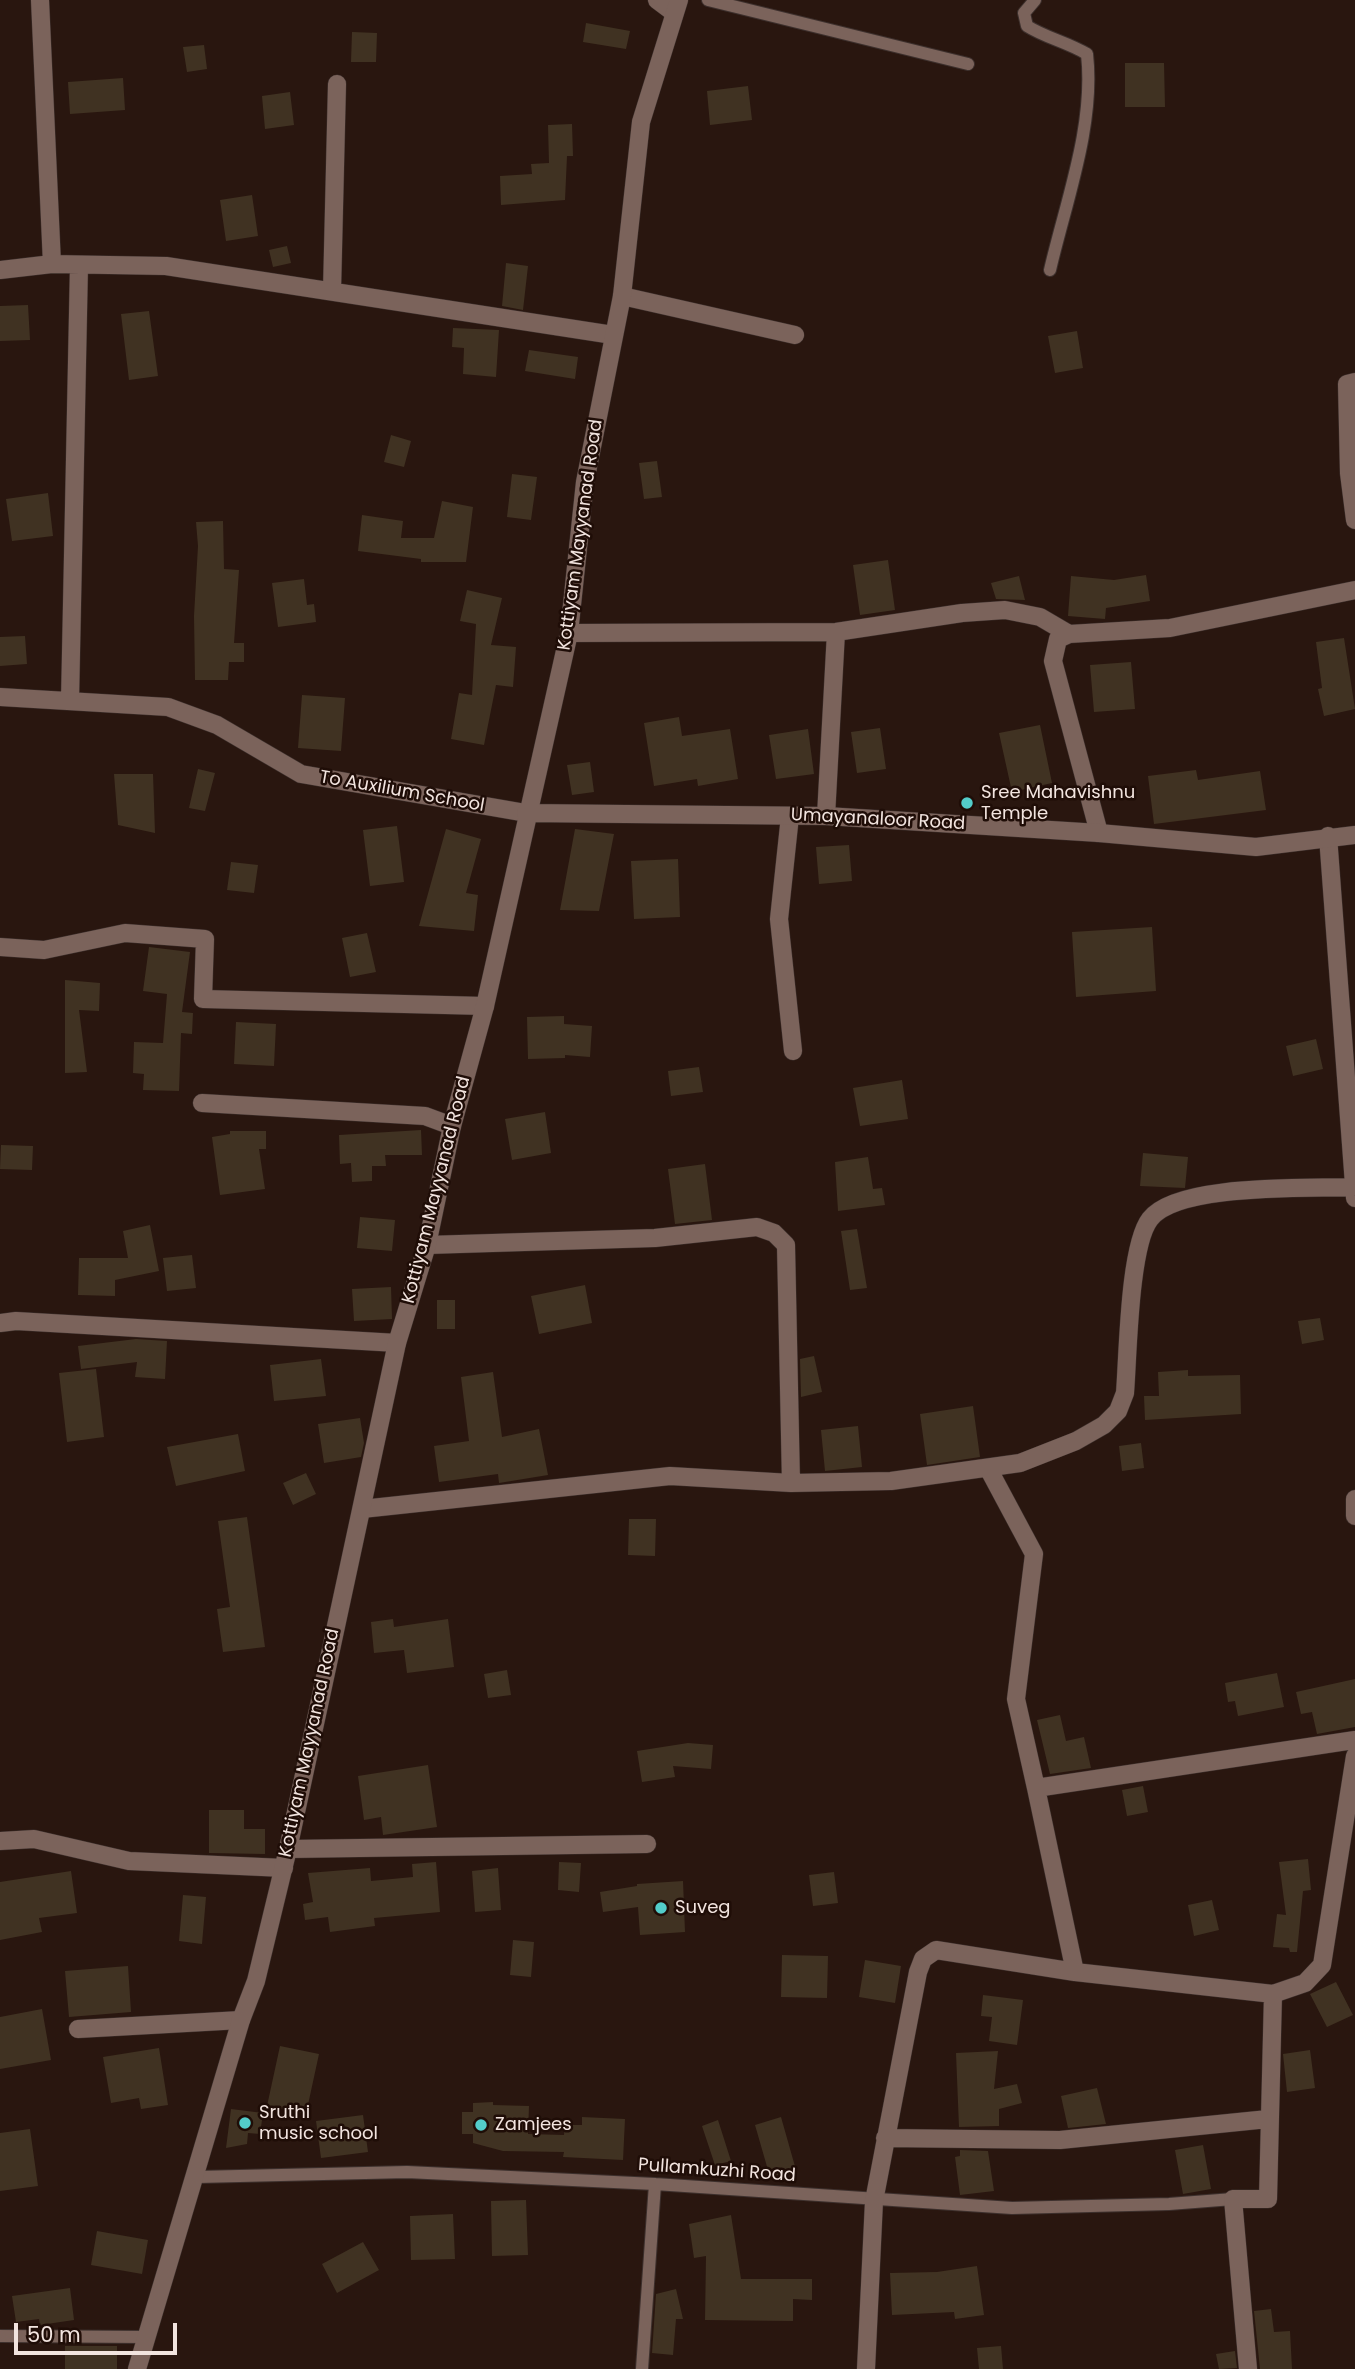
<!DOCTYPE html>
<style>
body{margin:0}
#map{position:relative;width:1355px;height:2369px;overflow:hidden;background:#29160f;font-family:Poppins,sans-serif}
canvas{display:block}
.scale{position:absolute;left:14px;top:2323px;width:163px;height:32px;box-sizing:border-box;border:4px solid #f2e4df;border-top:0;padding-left:9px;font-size:21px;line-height:24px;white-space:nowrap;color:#f2e4df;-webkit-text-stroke:5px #1f0d07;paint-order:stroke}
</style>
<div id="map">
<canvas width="1355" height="2369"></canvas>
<div class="scale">50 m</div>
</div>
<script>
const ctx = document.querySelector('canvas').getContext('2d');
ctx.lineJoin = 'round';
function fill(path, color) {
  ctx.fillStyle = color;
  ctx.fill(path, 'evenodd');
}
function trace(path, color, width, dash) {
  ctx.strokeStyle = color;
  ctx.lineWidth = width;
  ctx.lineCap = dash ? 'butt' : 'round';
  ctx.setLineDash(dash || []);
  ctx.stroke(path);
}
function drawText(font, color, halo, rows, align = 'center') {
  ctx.font = font + ' Poppins,sans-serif';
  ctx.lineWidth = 5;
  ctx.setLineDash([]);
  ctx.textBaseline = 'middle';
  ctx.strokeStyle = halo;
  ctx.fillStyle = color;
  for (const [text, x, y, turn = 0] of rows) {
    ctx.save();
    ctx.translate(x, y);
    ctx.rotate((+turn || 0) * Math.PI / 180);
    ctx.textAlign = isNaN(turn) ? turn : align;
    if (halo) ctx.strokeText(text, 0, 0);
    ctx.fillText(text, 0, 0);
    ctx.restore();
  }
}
fill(new Path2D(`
 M586,23L630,31L626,49L583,42Z
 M352,32L377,33L376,62H351Z
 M204,45L207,69L187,72L183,47Z
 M1125,63H1164L1165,107H1125Z
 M123,78L125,110L70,114L68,82Z
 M748,86L752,120L710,125L707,91Z
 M290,92L294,125L265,129L262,96Z
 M572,124L573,156H567L565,200L501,205L500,176L532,174L531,164L549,163L548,125Z
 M252,195L258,236L226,241L220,200Z
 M287,246L291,263L273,267L269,250Z
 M506,263L528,266L523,310L502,306Z
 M28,305L30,340L0,341V306Z
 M149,311L158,376L129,380L121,314Z
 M453,328L499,330L496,377L463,374L464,348L452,347Z
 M1077,331L1083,368L1055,373L1048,336Z
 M529,350L578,357L575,379L525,371Z
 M391,435L411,441L404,467L384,462Z
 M657,461L662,497L644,499L639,463Z
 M512,474L537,477L531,520L507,517Z
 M48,493L53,536L12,541L6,499Z
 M442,501L473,507L466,562H421V559L358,551L362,515L403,521L401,538H434Z
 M223,521L224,569L239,570L234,643H244V662H229L228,680H195L194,616L198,546L196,522Z
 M888,560L895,610L860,615L853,565Z
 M1146,575L1150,601L1106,608L1105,619L1068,616L1071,576L1114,580Z
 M1019,576L1025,600L996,599L991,583Z
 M304,579L307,605L314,604L316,622L278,627L272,583Z
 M467,590L502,598L491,645L516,647L513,687L496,685L484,745L451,739L459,693L472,695L476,624L460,621Z
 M25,636L27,664L0,666V637Z
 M1344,638L1355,709L1324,716L1318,689L1322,688L1316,642Z
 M1131,662L1135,709L1094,712L1090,665Z
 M302,695L345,698L341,751L298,748Z
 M679,717L682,736L730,729L738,779L698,786L697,779L654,786L644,723Z
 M1040,725L1052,783L1012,792L999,733Z
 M880,728L886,769L857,773L851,732Z
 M808,729L814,774L776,779L769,735Z
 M590,762L594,792L572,795L567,765Z
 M198,769L215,773L205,811L189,808Z
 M1196,770L1198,780L1260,771L1266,810L1154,824L1148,776Z
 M114,774H153L155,833L118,825Z
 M397,826L404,882L370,886L363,830Z
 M446,829L481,839L466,893L478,895L474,931L419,926Z
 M575,829L614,834L599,911L560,910Z
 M849,845L852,881L819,884L816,847Z
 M678,859L680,917L634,919L631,861Z
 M231,862L258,865L254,893L227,890Z
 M1152,927L1156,991L1076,997L1072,932Z
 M367,933L376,972L350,977L342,938Z
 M149,947L190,952L182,1012L193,1013L192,1034L181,1033L179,1091L143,1090L144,1074L133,1073L134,1042L163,1043L167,994L143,991Z
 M65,980L100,983L99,1011L79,1010L87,1072L65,1073Z
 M564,1016V1024L592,1026L590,1057L565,1055V1058L528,1059L527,1017Z
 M236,1022L276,1024L274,1066L234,1064Z
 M1316,1039L1323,1069L1293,1076L1286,1046Z
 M699,1067L703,1092L671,1096L668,1071Z
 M902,1080L908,1119L860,1126L853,1088Z
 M545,1112L551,1153L512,1160L505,1119Z
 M421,1130L422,1155H385L386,1166H372V1181L352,1182L351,1163L340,1164L339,1135Z
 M230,1131H266V1149H259L265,1189L220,1195L212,1137L230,1134Z
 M1,1145L33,1146L32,1170L0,1169Z
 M1143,1153L1188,1157L1185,1188L1140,1186Z
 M868,1157L873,1189L882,1188L885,1205L838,1211L835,1162Z
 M705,1164L712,1220L675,1224L668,1169Z
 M360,1217L395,1220L392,1251L357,1248Z
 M150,1225L159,1271L115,1280V1296L78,1295L79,1258H128L123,1231Z
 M857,1229L867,1288L850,1290L841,1231Z
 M192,1255L196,1288L167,1291L163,1258Z
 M585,1285L592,1323L539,1334L531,1296Z
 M391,1287L392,1319L354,1321L352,1289Z
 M437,1300H455V1329H437Z
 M1320,1318L1324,1340L1302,1344L1298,1321Z
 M136,1339L167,1341L165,1379L135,1377L137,1362L81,1369L78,1346Z
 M814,1356L822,1392L801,1397L800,1359Z
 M321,1359L326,1396L274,1401L270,1365Z
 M96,1369L104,1437L67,1442L59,1373Z
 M1188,1370V1376L1240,1375L1241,1414L1145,1420L1144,1396H1159L1158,1372Z
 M493,1372L502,1437L539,1429L548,1475L499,1483L498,1474L439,1482L434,1446L469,1441L461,1377Z
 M973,1406L980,1457L927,1465L920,1414Z
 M360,1418L364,1443L361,1457L324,1463L318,1424Z
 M858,1426L862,1467L825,1471L821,1430Z
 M238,1434L245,1471L176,1486L167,1447Z
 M1141,1443L1144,1468L1122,1471L1119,1446Z
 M306,1473L316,1494L293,1505L283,1483Z
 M247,1517L265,1647L223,1652L217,1609L230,1607L218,1521Z
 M629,1519H656L655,1556L628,1555Z
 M393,1619L394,1627L448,1619L454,1667L407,1673L404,1650L374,1653L371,1622Z
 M507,1670L511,1695L488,1698L484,1674Z
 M1277,1673L1284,1707L1238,1716L1235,1701L1228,1702L1225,1683Z
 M1355,1679V1727L1317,1734L1312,1712L1301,1714L1296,1692Z
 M1060,1715L1066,1741L1084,1737L1091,1768L1050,1774L1037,1720Z
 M688,1743L713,1745L711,1769L673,1766L675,1777L642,1782L637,1751Z
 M428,1765L437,1827L383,1835L381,1817L364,1820L358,1776Z
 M1143,1786L1148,1812L1127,1816L1122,1790Z
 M209,1810H244V1829H265V1854L209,1853Z
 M1308,1859L1311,1890L1303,1891L1297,1952H1290L1289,1948L1273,1947L1277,1914L1286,1915L1279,1862Z
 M436,1862L440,1912L374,1918L375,1926L330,1932L328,1917L305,1920L303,1904L313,1902L308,1873L370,1868L371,1881L413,1877L412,1864Z
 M559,1862L581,1863L579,1892L558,1890Z
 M498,1868L501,1910L475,1912L472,1871Z
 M71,1871L77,1913L39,1918L42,1932L0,1940V1882Z
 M834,1872L838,1903L813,1906L809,1875Z
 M683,1881L685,1932L640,1935L638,1907L603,1912L600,1892L637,1886V1884Z
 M183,1895L206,1897L202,1944L179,1941Z
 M1212,1900L1219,1930L1194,1936L1188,1905Z
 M513,1940L534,1942L531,1977L510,1975Z
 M782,1955L828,1956L827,1998L781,1997Z
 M865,1960L901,1966L895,2003L859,1997Z
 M128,1966L131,2012L69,2017L65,1971Z
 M1336,1982L1353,2015L1327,2027L1310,1994Z
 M983,1995L1023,2000L1017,2045L989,2041L992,2017L981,2016Z
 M42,2009L51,2060L0,2069V2017Z
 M280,2046L319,2054L306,2114L267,2106Z
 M159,2048L168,2105L141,2109L139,2098L111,2103L103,2057Z
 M1310,2050L1315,2088L1287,2092L1283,2054Z
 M998,2051L994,2089L1017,2084L1022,2103L999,2109V2126L959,2127L956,2053Z
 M1097,2088L1106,2124L1068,2128L1061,2096Z
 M493,2102V2105L529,2106L528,2134L564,2135L565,2125H582V2117L625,2119L623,2160L563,2157L564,2152L503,2151L473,2143V2134H462V2112H473V2103Z
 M231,2109L263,2113L260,2134L248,2133L247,2144L226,2148Z
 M363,2115L368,2152L321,2158L316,2121Z
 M781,2117L796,2170L770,2177L755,2125Z
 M718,2120L731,2161L715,2165L702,2126Z
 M30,2129L38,2186L0,2191V2133Z
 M1203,2145L1211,2189L1183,2194L1175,2150Z
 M960,2150L988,2151L994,2191L960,2195L955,2157L960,2156Z
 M526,2200L528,2255L492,2256L491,2201Z
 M453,2214L455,2259L411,2260L410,2216Z
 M731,2215L741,2279H812V2300L793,2299V2321L705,2320L706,2256L694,2258L689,2224Z
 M97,2231L148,2240L142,2274L91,2265Z
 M363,2242L379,2270L337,2293L322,2264Z
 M977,2266L984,2315L955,2319L954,2312L892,2315L890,2273L937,2272Z
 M70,2288L74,2320L40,2325L39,2319L16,2322L12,2296Z
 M676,2289L683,2319H676L673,2355L652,2353L656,2294Z
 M1271,2309L1274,2332L1290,2331L1292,2369H1260L1254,2311Z
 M65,2346H117V2369H65Z
 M1001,2346L1003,2369H979L977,2348Z
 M1235,2351L1237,2368L1219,2369L1216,2354Z`), '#403222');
const lane = new Path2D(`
 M708,0L968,64
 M1035,0L1024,13L1027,26C1046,38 1067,42 1087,54C1095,125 1066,201 1050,270
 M197,2177L407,2172L655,2184L1012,2208L1169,2204L1233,2199
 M0,2336L146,2337
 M642,2369L655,2184`);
const street = new Path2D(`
 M40,0L52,264
 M657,0L673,12
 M0,270L52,264L166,266L613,335
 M332,291L337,84
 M622,296L795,335
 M1355,382L1347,384L1349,473L1355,520
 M569,633L836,632L962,613L1005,610L1040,617L1069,634L1170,628L1355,590
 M1069,634L1058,639L1053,661L1099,833
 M0,697L168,707L217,725L301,774L526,813
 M70,701L79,265
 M790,816L779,919L793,1051
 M826,816L836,632
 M1328,836L1355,1198
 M0,947L44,950L125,933L205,939L203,999L485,1006
 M202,1103L425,1116L452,1126
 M427,1245L655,1238L757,1227L774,1233L786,1245L791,1483
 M0,1323L16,1321L397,1343
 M988,1468L1034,1554L1016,1699L1036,1788
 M1355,1499V1516
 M362,1509L670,1476L791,1483L891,1481L1020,1463L1076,1441L1104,1425L1118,1411L1125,1393C1128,1356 1129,1246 1150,1219C1177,1183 1308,1189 1353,1187
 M0,1841L34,1839L129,1861L284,1868
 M288,1849L647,1844
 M1075,1972L1036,1788L1355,1740
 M78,2029L241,2020
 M885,2138L1060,2140L1268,2119
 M866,2369L874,2201L918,1972L923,1959L936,1950L1075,1972L1273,1994L1305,1983L1322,1965L1355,1756
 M1248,2369L1233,2199H1268L1273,1994`);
const secondary = new Path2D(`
 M526,813L826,816L1099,833L1256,847L1355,835
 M137,2369L241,2020L256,1981L288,1849L397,1343L427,1245L452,1126L485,1006L569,633L585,482L622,296L641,122L679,0`);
trace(lane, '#3d302d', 14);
trace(street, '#3d302d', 19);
trace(secondary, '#3d302d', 19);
trace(lane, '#7b635b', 12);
trace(street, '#7b635b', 18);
trace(secondary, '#7b635b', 18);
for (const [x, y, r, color] of [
 [967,803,7,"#53cdca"],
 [661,1908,7,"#53cdca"],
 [245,2123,7,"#53cdca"],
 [481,2125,7,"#53cdca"]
]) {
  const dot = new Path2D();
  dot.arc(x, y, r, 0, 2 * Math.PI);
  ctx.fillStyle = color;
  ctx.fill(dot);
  trace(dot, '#1f0d07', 2.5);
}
drawText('18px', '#f2e4df', '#1f0d07', [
 ["Kottiyam Mayyanad Road",581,535,-82],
 ["To Auxilium School",402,792,10],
 ["Umayanaloor Road",878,820,3],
 ["Kottiyam Mayyanad Road",437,1190,-76],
 ["Kottiyam Mayyanad Road",310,1743,-78],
 ["Pullamkuzhi Road",717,2171,4]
]);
drawText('18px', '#f2e4df', '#1f0d07', [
 ["Sree Mahavishnu",981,793],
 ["Temple",981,814],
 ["Suveg",675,1908],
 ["Sruthi",259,2113],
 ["music school",259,2134],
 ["Zamjees",495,2125]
], 'left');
</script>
